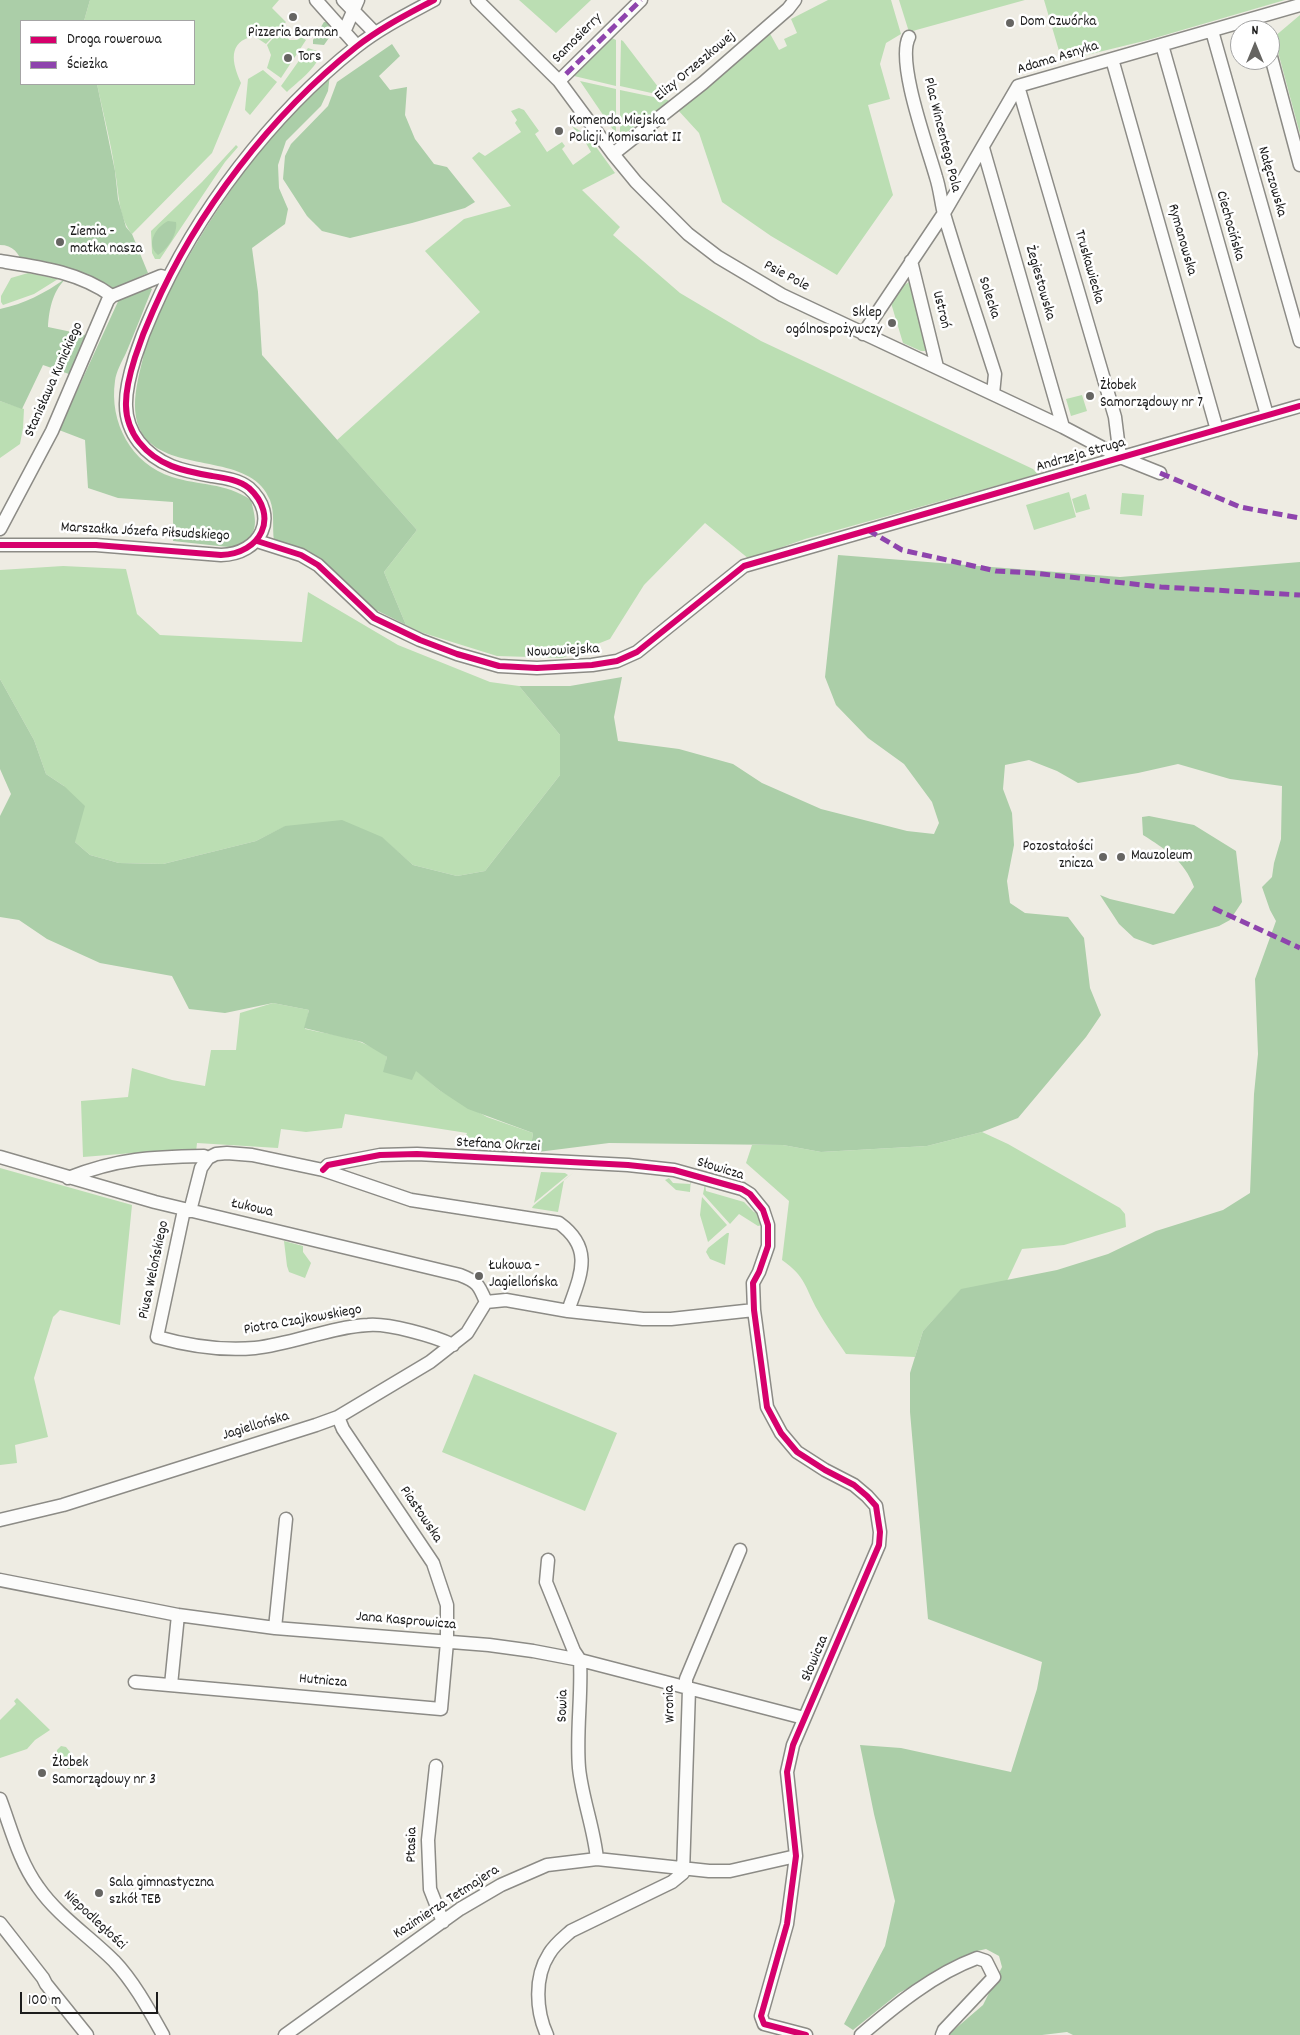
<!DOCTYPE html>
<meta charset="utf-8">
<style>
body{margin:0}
#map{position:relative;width:1300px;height:2035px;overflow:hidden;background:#eeece3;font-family:Dekko,sans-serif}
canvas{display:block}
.legend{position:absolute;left:20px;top:20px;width:175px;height:65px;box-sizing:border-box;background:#fff;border:1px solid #a4a4a4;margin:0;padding:6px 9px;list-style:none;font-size:15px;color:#1c1c1c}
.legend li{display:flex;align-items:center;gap:10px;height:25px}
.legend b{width:25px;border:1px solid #a4a4a4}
.north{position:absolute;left:1230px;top:20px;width:50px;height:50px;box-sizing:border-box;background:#fff;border:1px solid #a4a4a4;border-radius:50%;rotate:0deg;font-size:14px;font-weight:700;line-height:20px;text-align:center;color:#1c1c1c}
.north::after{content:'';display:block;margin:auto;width:18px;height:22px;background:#666562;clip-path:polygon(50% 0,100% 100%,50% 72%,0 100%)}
.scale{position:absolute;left:20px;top:1992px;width:138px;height:22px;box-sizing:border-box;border:2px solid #1c1c1c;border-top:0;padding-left:6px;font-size:15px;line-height:18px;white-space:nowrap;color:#1c1c1c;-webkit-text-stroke:4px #fff;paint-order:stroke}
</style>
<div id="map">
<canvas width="1300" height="2035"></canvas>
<ul class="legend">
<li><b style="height:6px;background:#d6006c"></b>Droga rowerowa</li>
<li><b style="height:6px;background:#8e44ad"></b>Ścieżka</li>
</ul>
<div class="north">N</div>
<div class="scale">100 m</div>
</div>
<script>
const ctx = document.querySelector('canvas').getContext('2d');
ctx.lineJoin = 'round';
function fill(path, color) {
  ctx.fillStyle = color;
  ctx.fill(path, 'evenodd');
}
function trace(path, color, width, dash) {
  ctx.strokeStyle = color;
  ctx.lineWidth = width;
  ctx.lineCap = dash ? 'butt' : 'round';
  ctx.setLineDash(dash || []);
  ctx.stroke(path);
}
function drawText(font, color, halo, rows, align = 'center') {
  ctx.font = font + ' Dekko,sans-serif';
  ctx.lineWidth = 5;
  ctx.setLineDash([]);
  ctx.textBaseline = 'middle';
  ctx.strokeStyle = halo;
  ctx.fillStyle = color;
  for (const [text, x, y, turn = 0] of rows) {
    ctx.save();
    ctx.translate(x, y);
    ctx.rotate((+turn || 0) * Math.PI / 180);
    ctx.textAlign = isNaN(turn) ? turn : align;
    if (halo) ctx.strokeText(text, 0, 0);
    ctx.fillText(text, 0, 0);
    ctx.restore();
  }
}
fill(new Path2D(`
 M90,0H279L272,8L286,22L266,44L254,36C227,42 232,63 241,83L212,153L132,234C118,217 119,192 115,171C111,142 103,113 97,84H194V21H84Z
 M519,0H591L556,33Z
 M828,0H891L901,34L886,43L880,64L890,99L868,105L893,195L837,275L771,236L722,202L699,133L677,109L768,30L779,50L787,46L784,39L797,33L791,19Z
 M899,0H1025L909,32Z
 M1044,0H1285L1148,40L1062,61Z
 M1300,15V134L1274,37Z
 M284,26L287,29V36L289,40H297L302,37L306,40L281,78L267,68L271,55L267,45Z
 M612,38L616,40V86L574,76Z
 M621,40L623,41L665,96L620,86Z
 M308,48L320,52C319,67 297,82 287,92L281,86Z
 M263,70L277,82L250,115L245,110L248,79Z
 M580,81L616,89V134Z
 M620,90L668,100L669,102L622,136L620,135Z
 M519,108L524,110L539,131L535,134L547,152L562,142L565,146L562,149L573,165L591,152L582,136L580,137L572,126L582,132L586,133L615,173L582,190L620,227L613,235L680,293L761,341L1033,469L1038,474L805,539L749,559L705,523L644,585L610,639L562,658L497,656L420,632L406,625L384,572L417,530L337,440L480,312L425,251L464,219L511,206L472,158L479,152L485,156L521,132L515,123L517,120L511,111Z
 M236,145L238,147L225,162L160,259H155L152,253L151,231L202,182Z
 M28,273L58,279L34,294L3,305L1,302V296L11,278Z
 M909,282L912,283L929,347L925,351H921L903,343L891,303L901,287Z
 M1082,395L1087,411L1071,416L1066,399Z
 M0,401L24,409L23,428L20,444L0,458Z
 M1069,492L1076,517L1034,530L1026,505Z
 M1122,493L1144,495L1142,516L1120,514Z
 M1086,494L1090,509L1076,513L1072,499Z
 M63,566L126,569L137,614L160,635L302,642L308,592L398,645L490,682L519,686L560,735V775L485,871L457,876L413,865L381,837L286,826L256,841L163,864L119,863L90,855L75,842L64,786L46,774L34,740L0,679V570Z
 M273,1003L309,1010L305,1029C333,1035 364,1038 387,1057L384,1072L416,1070L439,1090L487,1117L533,1133L530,1153L465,1138L467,1133L345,1114L342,1128L306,1132L281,1129L278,1148L197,1143L196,1152L133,1153L83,1157L81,1101L128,1097L132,1068L172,1080L205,1086L211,1050H236L240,1013Z
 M982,1132L1008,1144L1120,1208L1125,1214L1126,1227L1064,1245L1022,1249L1007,1281L961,1290L923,1331L915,1357L846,1354C837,1340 826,1326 818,1311C804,1286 807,1278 782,1260L789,1201L746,1163L752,1145H783L821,1152L927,1146Z
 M0,1168L132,1205L120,1325L60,1310L53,1317L34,1378L48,1437L15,1445L17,1463L0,1465Z
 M541,1172L565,1173L568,1175L534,1203Z
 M573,1173L564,1180L558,1212L532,1208L533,1206Z
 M669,1178L673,1183L690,1184L691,1178L690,1192L676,1190L665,1180Z
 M705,1184L706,1191L744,1202L754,1212L760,1214L762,1225L758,1226L739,1214L730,1224L703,1194Z
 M702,1197L727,1225L708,1242L700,1215Z
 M727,1233H729L725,1265L710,1259L706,1252L708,1248Z
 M284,1241L303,1246V1252L311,1263L305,1278L289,1272L287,1266Z
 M474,1374L617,1433L585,1511L442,1452Z
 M17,1698L50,1730L35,1740L27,1749L0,1758V1720L16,1704L14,1701Z
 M61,1746L66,1747L78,1762L77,1765L73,1769H68L57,1754V1750Z`), '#bbdeb3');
fill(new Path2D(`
 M0,0H90L84,21H21V84H97L115,171L118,199L126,227L132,234L148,273L104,293L68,277C53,289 49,309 48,327L86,335L69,374L43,365L22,409L0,401V309C24,304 45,293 65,279L23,265C19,253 13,245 0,245Z
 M324,22H327L332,31L331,35L324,45L313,44V40Z
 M392,44L400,56L379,76L390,90L407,87L405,115L415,139L434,164L447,167L475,202L465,208L412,223L350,238L322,231L307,216L283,179L285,156L291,144L328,106L337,82Z
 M330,74L328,91L321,106L286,141L278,165L279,188L288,209L285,224L252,248L258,292L262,355L417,530L384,572L406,625L374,609L304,549L282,545L274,541C272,527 275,513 270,500C253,457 187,470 154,446C125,425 136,387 143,358C145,348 146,338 150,329C154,315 164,301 171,288C200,233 236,180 275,131C291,110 312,92 330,74Z
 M168,221L176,222C178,233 168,249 158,255C145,244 156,227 168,221Z
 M148,286L152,289C143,311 135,332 126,353C122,361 116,372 115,381C109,422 131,464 172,477C200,486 224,482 251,500C257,524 259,533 237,548L173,541V502L118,498L88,488L85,440L59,430L121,295Z
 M838,555L1120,577L1300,562V2035H1073L1067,2032L1042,2035H948L983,2005L1002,1967L999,1956L986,1949L977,1951L899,1993L853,2030L844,2024L885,1946L895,1901L874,1814L860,1745L901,1748L1011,1772L1037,1689L1042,1662L928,1619L910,1412V1373L923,1331L961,1289L1057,1270L1108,1254L1156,1231L1223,1210L1250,1193L1254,1094L1258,1054L1255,979L1276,921L1270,910L1262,887L1272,877L1274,863L1281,839L1282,786L1230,779L1178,764L1138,773L1078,783L1057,771L1029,760L1005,765L1003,789L1012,813L1014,845L1007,881L1010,903L1025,913L1068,917L1084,938L1090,988L1101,1015L1086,1037L1018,1118L982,1132L927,1146L821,1152L783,1145L609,1143L530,1153L533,1133L468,1109L439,1090L416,1071L412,1080L383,1072L387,1057L362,1042L304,1028L309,1010L273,1003L225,1013L189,1009L172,976L100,963L47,939L19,920L0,917V816L11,794L0,769V679L34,740L46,774L64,786L85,806L75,842L90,855L119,863L163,864L256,841L285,826L342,820L382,837L413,865L457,876L485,871L560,775V735L519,686H570L622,677L614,717L618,741L679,749L733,764L762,783L821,809L907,831L934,834L939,823L932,802L904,764L868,738L836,705L825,677Z
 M1149,816L1194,825L1236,851L1242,902L1230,920L1219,926L1153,945L1134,938L1119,924L1100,895L1110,899L1174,914L1194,887C1185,861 1165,849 1143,835L1142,817Z`), '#abcea8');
const minor = new Path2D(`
 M316,0L357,46
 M343,0L375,33
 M477,0L559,81L613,154L636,182L688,234L718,257L782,295L1063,427L1120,457L1160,473
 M1212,31L1300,341
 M344,32L358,0
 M909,37C896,62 928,148 936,177C940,189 941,202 944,214C960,268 978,321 995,374L993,394
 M1162,45L1267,415
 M1270,53L1300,165
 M1112,59L1217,430
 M559,81L641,0
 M1018,86L1115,417L1120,457
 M983,148L1063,427
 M613,154L703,83L788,9L795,0
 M0,261C39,267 79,272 112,296
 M911,261L937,367
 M863,334L944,213L1018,86L1300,5
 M0,529L52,431L108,300L112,296L161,276L167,278
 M257,541L301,555L318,565L374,618L420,640L457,654L499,666L537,668L592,665L617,661L637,652L744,566L1300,406
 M0,545H96L221,555C261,554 280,516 249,488C239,480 225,478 212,476C183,471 158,466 139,442C131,432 126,418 126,406C125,379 142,335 153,311C196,212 272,114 356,47C380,28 408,14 434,0
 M0,1157L155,1202L460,1275C478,1282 479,1285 486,1302
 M323,1170L328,1165L380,1155L417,1154L628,1165L674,1170L742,1189L750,1194L763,1210L768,1225V1246L759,1272L753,1283L754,1310L767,1407L781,1433L797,1452L825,1470L854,1485L867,1496L876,1506L880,1532L879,1545L793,1745L787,1772L796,1856L787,1924L761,2016L764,2024L806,2035
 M68,1178C118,1158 152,1157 204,1156L208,1158
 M184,1210L157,1337C189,1346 222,1351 255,1348C293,1344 330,1327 368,1325C388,1323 434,1336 453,1345
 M190,1211L201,1168L208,1158L216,1154L227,1153L252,1155L323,1170L411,1200L559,1223C595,1249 580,1276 568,1311
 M486,1302L506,1300L568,1311L643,1319H671L754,1310
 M0,1520L63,1505L316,1425L338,1417L430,1362L467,1333L486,1302
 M548,1560L546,1582L574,1651L580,1660C582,1696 576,1732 579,1768C582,1798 594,1828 597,1859
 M0,1580L178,1615L275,1628L489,1645L533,1651L580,1660L804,1718
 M275,1628L286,1519
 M135,1682L441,1709L447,1642V1605L433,1563L343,1429L338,1417
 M171,1685L178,1615
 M436,1766L428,1840L430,1889L443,1922
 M0,1799C11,1828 19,1861 38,1887C58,1916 89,1936 114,1961C134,1982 149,2010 163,2035
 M0,1923L43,1978L46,1984L87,2035
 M285,2035L460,1909L501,1885L547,1865L597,1859L709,1871H730L796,1856
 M547,2035C536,2011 534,1977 549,1954C554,1945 563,1938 571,1931L672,1882L683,1873L689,1689L686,1685V1679L740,1550
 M861,2035C896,2005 934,1974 977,1958L986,1961L994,1977L944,2030L942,2035`);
trace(minor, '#8c8b86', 15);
trace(minor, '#fcfcfb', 12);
trace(new Path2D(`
 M566,74L641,0
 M1160,473L1240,507L1300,518
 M868,530L902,550L996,571L1033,573L1161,587L1300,595
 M1213,908L1300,948`), '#8e44ad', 5, [10, 5]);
trace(new Path2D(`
 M257,541L301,555L318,565L374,618L420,640L457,654L499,666L537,668L592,665L617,661L637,652L744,566L1300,406
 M0,545H96L221,555C261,554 280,516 249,488C239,480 225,478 212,476C183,471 158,466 139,442C131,432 126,418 126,406C125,379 142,335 153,311C196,212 272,114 356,47C380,28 408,14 434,0
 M323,1170L328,1165L380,1155L417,1154L628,1165L674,1170L742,1189L750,1194L763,1210L768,1225V1246L759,1272L753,1283L754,1310L767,1407L781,1433L797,1452L825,1470L854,1485L867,1496L876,1506L880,1532L879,1545L793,1745L787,1772L796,1856L787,1924L761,2016L764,2024L806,2035`), '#d6006c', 6);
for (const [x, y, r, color] of [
 [293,17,5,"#666562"],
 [1010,23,5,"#666562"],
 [288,58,5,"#666562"],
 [559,131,5,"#666562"],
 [60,242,5,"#666562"],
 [892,323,5,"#666562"],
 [1090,396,5,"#666562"],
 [1103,857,5,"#666562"],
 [1121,857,5,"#666562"],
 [479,1276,5,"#666562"],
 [42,1773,5,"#666562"],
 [99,1893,5,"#666562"]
]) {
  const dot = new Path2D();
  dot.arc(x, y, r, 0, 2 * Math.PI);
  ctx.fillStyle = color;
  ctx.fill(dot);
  trace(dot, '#fff', 2);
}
drawText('15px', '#1c1c1c', '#fff', [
 ["Dom Czwórka",1020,23],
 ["Pizzeria Barman",293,34,"center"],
 ["Tors",298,58],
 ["Komenda Miejska",569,122],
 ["Policji. Komisariat II",569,139],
 ["Ziemia -",70,233],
 ["matka nasza",70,250],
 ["Sklep",882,314,"right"],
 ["ogólnospożywczy",882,331,"right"],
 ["Żłobek",1100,387],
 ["Samorządowy nr 7",1100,404],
 ["Pozostałości",1093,848,"right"],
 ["znicza",1093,865,"right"],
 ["Mauzoleum",1131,857],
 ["Łukowa -",489,1267],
 ["Jagiellońska",489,1284],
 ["Żłobek",52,1764],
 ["Samorządowy nr 3",52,1781],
 ["Sala gimnastyczna",109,1884],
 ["szkół TEB",109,1901]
], 'left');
drawText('15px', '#1c1c1c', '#fff', [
 ["Samosierry",578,39,-45],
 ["Adama Asnyka",1058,59,-17],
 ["Elizy Orzeszkowej",696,67,-40],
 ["Plac Wincentego Pola",941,135,76],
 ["Nałęczowska",1271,182,74],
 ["Ciechocińska",1229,226,74],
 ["Rymanowska",1181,240,74],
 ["Truskawiecka",1088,267,74],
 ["Psie Pole",786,277,28],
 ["Żegiestowska",1039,283,74],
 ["Solecka",988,298,72],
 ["Ustroń",940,310,76],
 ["Stanisława Kunickiego",55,380,-66],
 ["Andrzeja Struga",1081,456,-16],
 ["Marszałka Józefa Piłsudskiego",145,533,3],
 ["Nowowiejska",563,652,-3],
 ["Stefana Okrzei",498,1146,3],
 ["Słowicza",720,1170,17],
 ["Łukowa",252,1209,13],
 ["Piusa Welońskiego",155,1270,-78],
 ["Piotra Czajkowskiego",303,1321,-10],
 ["Jagiellońska",256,1427,-17],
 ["Piastowska",420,1515,56],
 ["Jana Kasprowicza",406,1622,5],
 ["Słowicza",816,1659,-67],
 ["Hutnicza",323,1682,5],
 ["Wronia",671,1704,-92],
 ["Sowia",564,1706,-88],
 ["Ptasia",413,1845,-89],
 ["Kazimierza Tetmajera",447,1903,-33],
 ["Niepodległości",94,1921,43]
]);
</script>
